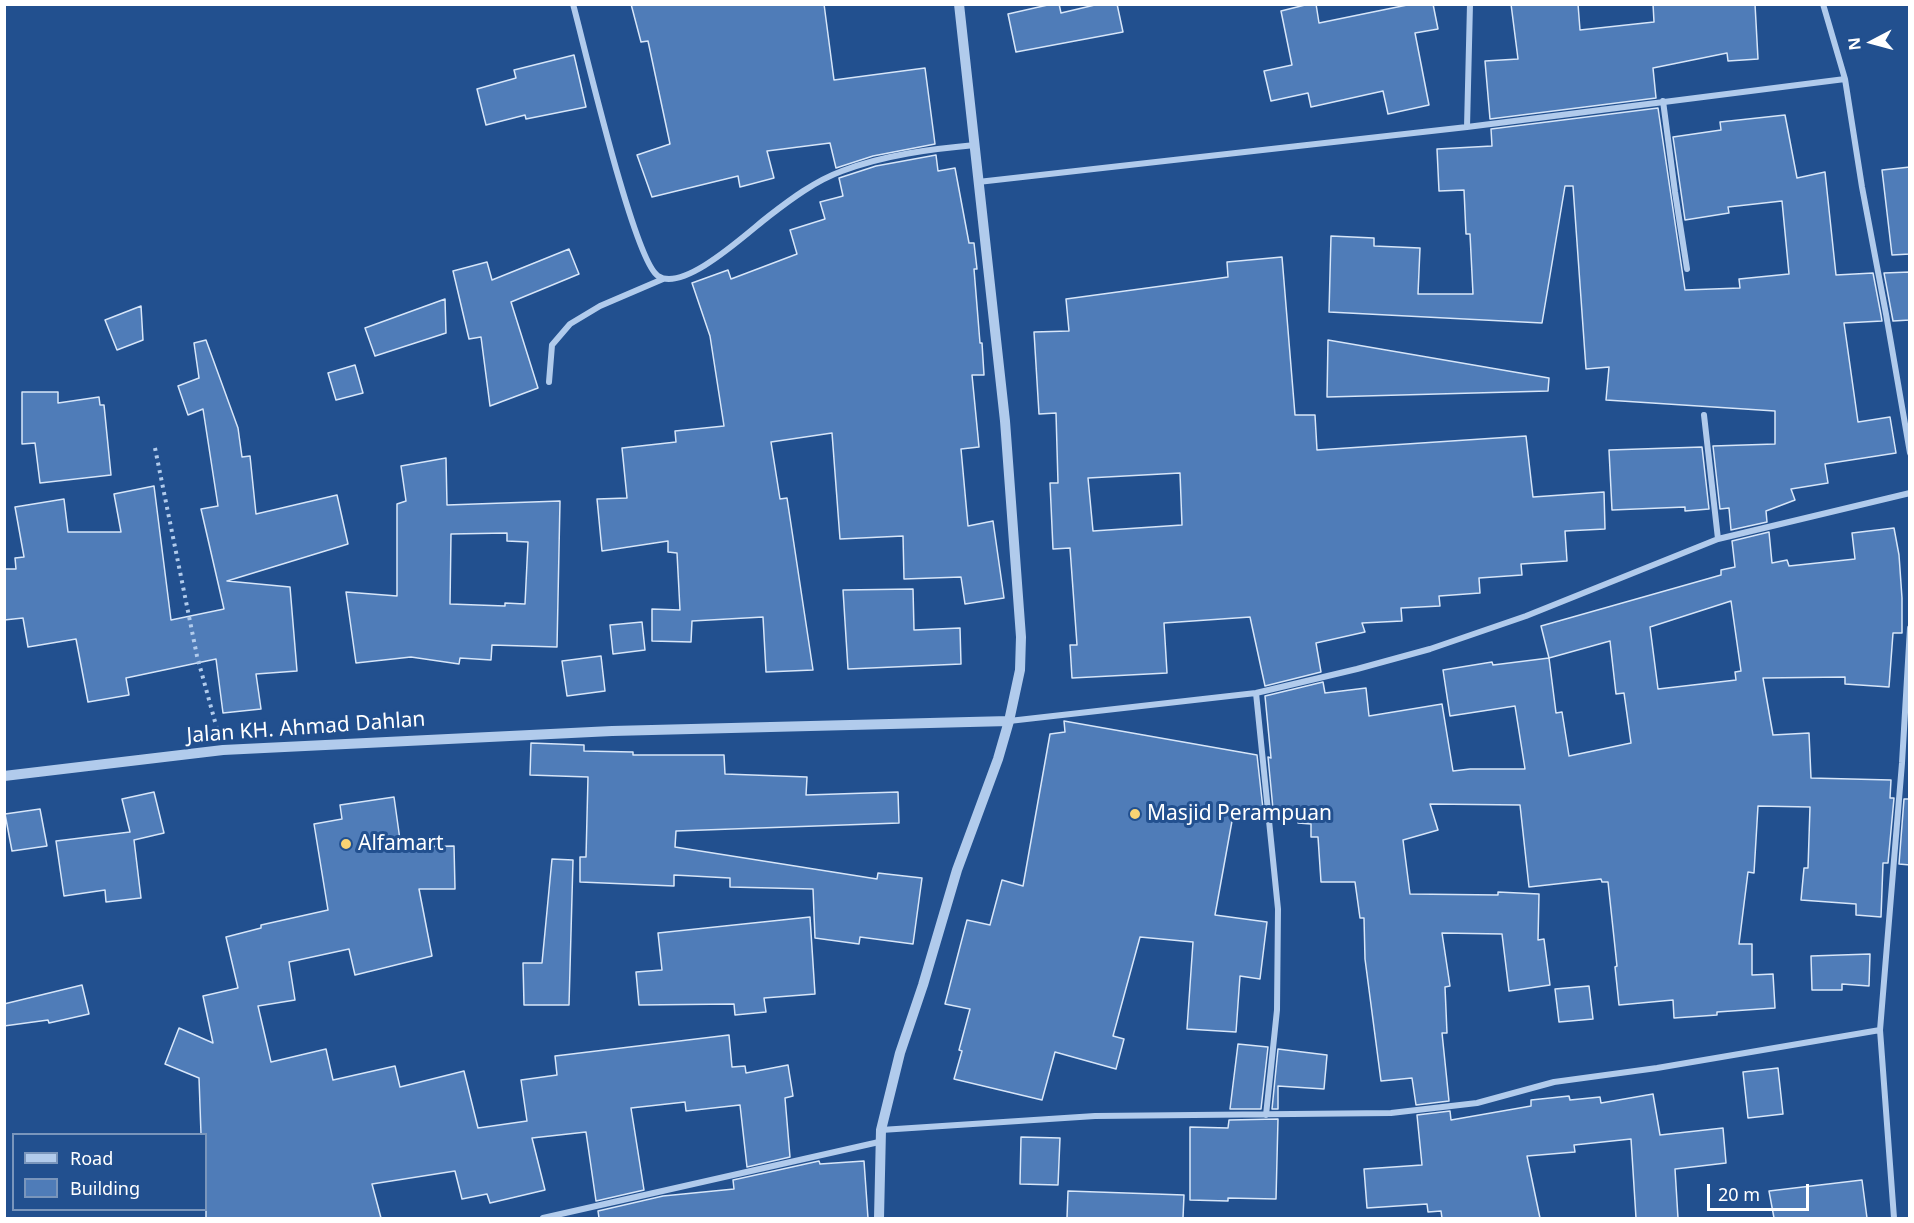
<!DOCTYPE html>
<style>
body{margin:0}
#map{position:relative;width:1914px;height:1223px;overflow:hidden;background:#22508f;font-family:"Noto Sans",sans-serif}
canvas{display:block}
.frame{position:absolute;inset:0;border:6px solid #fff;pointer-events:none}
.legend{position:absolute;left:12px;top:1133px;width:195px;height:78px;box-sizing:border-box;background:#22508f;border:2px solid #7a96bc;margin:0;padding:8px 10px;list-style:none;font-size:18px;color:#fff}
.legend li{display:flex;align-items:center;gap:12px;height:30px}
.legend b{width:30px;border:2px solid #7a96bc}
.north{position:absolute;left:1842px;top:12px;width:60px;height:60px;-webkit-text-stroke:4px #22508f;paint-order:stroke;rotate:264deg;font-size:16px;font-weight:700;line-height:24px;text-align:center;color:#fff}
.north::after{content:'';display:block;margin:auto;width:21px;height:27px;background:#fff;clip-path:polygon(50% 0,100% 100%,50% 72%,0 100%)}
.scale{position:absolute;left:1707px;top:1184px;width:102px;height:27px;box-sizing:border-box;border:3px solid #fff;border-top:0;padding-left:8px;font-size:18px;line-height:21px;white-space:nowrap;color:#fff;-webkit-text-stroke:4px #22508f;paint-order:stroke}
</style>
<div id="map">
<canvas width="1914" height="1223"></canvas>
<div class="frame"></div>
<ul class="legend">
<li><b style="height:8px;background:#b1cbec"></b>Road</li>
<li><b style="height:16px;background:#4f7cb8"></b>Building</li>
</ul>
<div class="north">N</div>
<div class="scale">20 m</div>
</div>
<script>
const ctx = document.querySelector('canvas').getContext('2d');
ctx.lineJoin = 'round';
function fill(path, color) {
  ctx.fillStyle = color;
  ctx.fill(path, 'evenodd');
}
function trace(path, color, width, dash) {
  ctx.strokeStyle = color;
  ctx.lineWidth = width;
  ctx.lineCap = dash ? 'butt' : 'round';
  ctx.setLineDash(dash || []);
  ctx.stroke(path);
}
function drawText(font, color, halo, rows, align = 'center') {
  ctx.font = font + ' "Noto Sans",sans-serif';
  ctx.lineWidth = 6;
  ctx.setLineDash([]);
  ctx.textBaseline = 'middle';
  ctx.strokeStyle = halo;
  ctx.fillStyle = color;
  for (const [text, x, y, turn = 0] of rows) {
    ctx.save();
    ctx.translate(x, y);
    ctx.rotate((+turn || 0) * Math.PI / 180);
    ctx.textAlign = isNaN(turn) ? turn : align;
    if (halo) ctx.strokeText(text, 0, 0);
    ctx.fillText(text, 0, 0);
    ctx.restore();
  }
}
const building = new Path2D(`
 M631,4H824L834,80L925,68L935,144L873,156L836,168L830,143L767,151L774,178L740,187L738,176L652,197L637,155L670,144L648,41L641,42Z
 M1052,4H1059L1061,13L1099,4H1117L1123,32L1016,52L1008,14Z
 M1309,4H1316L1319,23L1412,4H1433L1438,29L1415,33L1429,105L1388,114L1383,91L1311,107L1308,93L1271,101L1264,71L1292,65L1281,11Z
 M1511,4H1578L1580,30L1654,22L1653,4H1755L1758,59L1728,61L1727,53L1653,68L1656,98L1490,119L1485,61L1518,59Z
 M574,55L586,107L526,119L525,115L486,125L477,89L516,78L514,70Z
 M1658,108L1685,290L1740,288L1739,279L1789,274L1782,201L1728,207L1729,213L1685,220L1673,137L1721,130L1720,122L1785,115L1797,178L1825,172L1836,275L1873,273L1881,315L1882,321L1844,323L1858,422L1890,417L1896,453L1825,464L1828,483L1791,489L1795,500L1766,511L1767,522L1731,530L1729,508L1720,509L1713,446L1775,444V411L1606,400L1609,367L1586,369L1573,186H1565L1542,323L1329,312L1331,236L1374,238V246L1420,248L1418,294H1473L1470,234H1466L1464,190L1439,191L1437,149L1492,146L1491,129Z
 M936,155L938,171L955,168L969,243H974L977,269H974L980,343H982L984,375H972L979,447L961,449L968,526L993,521L1004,598L965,604L961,577L904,579L903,536L840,539L832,433L771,442L780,499L787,498L813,670L766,672L763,617L692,621L691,642L652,641V609L680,610L677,553L668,552V541L602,551L597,499L627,498L622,448L676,442L675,431L724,426L710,336L692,283L728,270L731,279L797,254L790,230L825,219L820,202L843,196L839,178L876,166Z
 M1910,167V254L1892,255L1882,170Z
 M569,249L579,274L511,302L538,388L490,406L481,337L469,339L453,271L487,262L492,280Z
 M1282,257L1295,415H1315L1317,450L1526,436L1533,497L1604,492L1605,529L1565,531L1567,561L1521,564L1522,575L1479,578L1480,593L1439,596L1440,606L1401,608L1402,621L1362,623L1365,632L1316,643L1321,672L1265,686L1250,617L1164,623L1167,673L1072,678L1070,645H1077L1070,548L1053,549L1050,483H1058L1056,413L1039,414L1034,332L1069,331L1066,299L1228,277L1227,262ZM1180,473L1182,525L1093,531L1088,478Z
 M1910,272V320L1893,321L1884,273Z
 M445,299L446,333L375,356L365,328Z
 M141,306L143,340L117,350L105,320Z
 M206,340L238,428L242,457L250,456L256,514L337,495L348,544L227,581L290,587L297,671L256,674L261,709L223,713L216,659L126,678L129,695L88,702L76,639L28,647L23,618L4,620V569H16L15,558L24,557L15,507L64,499L68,532H121L114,494L154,486L171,620L224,609L201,509L218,506L203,409L188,415L178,386L199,378L194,343Z
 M1328,340L1549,378L1548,391L1327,397Z
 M355,365L363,393L336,400L328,373Z
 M22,392H58V403L99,397L100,405H104L111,475L40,483L35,443L22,444Z
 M1702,447L1709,509L1685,511V507L1612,510L1609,450Z
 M446,458L447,505L560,501L557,647L492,645L491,660L460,658L459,664L411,657L356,663L346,592L397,596V504L406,501L401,466ZM507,533V541L528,542L525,604L505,603V606L450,604L451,534Z
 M1894,528L1899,555L1902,598V633H1893L1889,687L1845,684V677L1763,678L1773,735L1809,733L1811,778L1891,780L1890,798H1894L1888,863H1883L1881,917L1856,915V904L1801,900L1804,868H1808L1810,807L1758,806L1754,873L1748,872L1739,944H1752V975L1773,974L1775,1008L1717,1012V1015L1674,1018L1673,1000L1619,1005L1615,967L1617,966L1608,882H1602L1601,879L1529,887L1520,805L1430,804L1438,830L1403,840L1410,894L1498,895V892L1539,894L1538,940L1544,939L1550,985L1509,991L1502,934L1442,933L1450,986L1445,987L1447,1033H1442L1449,1101L1416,1105L1412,1078L1381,1081L1365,959L1364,918H1360L1355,882H1321L1318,837H1311V824L1298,823V808L1273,809L1268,757L1271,758L1265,696L1323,682L1325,693L1366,688L1369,716L1442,704L1453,771L1470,769H1525L1515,706L1450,716L1443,670L1492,662L1493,665L1549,658L1541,626L1721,575V570L1735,567L1732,541L1769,532L1772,563L1787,560L1789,566L1855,559L1852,533ZM1731,601L1741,671L1735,672L1736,680L1658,689L1650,627ZM1610,641L1616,694L1624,693L1631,743L1569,756L1562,712L1556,713L1549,658Z
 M913,589L914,630L960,628L961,664L848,669L843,590Z
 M642,622L645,650L613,654L610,625Z
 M601,656L605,691L567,696L562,661Z
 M1064,721L1257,755L1263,809L1234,810L1215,915L1267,922L1260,979L1240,976L1236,1032L1187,1029L1193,942L1140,937L1113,1036L1124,1039L1116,1069L1055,1052L1042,1100L954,1079L962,1051L959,1050L970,1009L945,1004L967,920L990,925L1002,880L1023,886L1050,734L1065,732Z
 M531,743L584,745V751L633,752V755H724L725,774L807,777L806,795L898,792L899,823L676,831L675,847L877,879L878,873L922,878L913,944L860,937L859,944L815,938L813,889L730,887V878L674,875V886L580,882V857H586L588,777L530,775Z
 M154,792L164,833L134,840L141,898L106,902L105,890L64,896L56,841L130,832L122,799Z
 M394,797L401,847L454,846L455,889H419L432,956L355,975L349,949L289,962L295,1000L258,1006L271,1062L326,1049L333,1080L395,1066L400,1087L464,1071L478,1128L527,1121L521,1080L557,1075L555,1056L729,1035L732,1067L745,1066L746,1073L788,1065L793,1096L785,1098L790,1157L747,1167L740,1105L686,1111L685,1102L631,1108L644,1190L596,1201L586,1132L532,1138L545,1190L490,1203L487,1194L462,1199L455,1171L372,1184L381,1218H206V1134H201L199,1078L165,1064L179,1028L213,1043L203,996L238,988L226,937L261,928V925L328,910L314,824L342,819L340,805Z
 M1904,799H1910V865L1899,864Z
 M40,809L47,846L12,851L5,814Z
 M552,859L573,860L569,1005H524L523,963H542Z
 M810,917L815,994L764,998L766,1012L735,1015L734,1004L639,1005L636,972L662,970L658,933Z
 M1870,954L1869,986L1842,984V990H1812L1811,956Z
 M82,985L89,1014L49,1023L48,1020L4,1026V1004Z
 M1589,986L1593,1019L1559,1022L1555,989Z
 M1238,1044L1268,1047L1261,1109H1230Z
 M1278,1049L1327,1055L1324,1089L1278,1086V1109H1272Z
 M1778,1068L1783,1114L1748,1118L1743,1072Z
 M1653,1094L1660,1135L1723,1128L1726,1163L1675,1169L1678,1218H1636L1631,1139L1574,1145L1575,1152L1527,1156L1540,1218H1442L1441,1211L1428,1212L1427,1204L1367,1208L1364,1169L1422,1165L1417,1115L1450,1111L1451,1120L1531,1106V1100L1569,1096L1570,1100L1600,1097L1601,1103Z
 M1278,1119L1276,1199L1228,1198V1201L1190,1200V1127L1228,1128L1229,1120Z
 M1021,1137L1060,1138L1058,1185L1020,1184Z
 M819,1161L820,1164L864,1161L868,1218H599L598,1211L663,1196L734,1189L733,1180Z
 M1862,1180L1867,1218H1774L1769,1191Z
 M1068,1191L1184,1195L1183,1218H1067Z`);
fill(building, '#4f7cb8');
trace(building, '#d7e6f9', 1.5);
trace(new Path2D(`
 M155,448L197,656L217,729`), '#b1cbec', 4, [3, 4.5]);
trace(new Path2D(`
 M573,4C584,44 634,261 658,276C684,293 748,232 769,216C791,199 815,181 842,171C884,155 931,149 975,145
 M1823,4L1845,79L1862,187L1886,314L1910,453
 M1663,101L1675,192L1687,269
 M1467,127L1470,4
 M978,182L1467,127L1845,79
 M549,382L552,345L570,324L600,306L663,279
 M1704,415L1718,539
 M1256,693L1278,909L1277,1010L1266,1115
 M1009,721L1256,693L1357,669L1430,649L1526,616L1718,539L1910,493
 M881,1130L1095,1116L1391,1113L1477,1103L1554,1082L1657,1068L1880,1030
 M543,1218L879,1142
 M1894,1218L1880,1030L1902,763L1910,628`), '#b1cbec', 6);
trace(new Path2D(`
 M4,776L223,750L612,731L1009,721
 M879,1218L881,1130L900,1053L923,985L957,870L998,759L1009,721L1020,670L1021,637L1005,421L959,4`), '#b1cbec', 10);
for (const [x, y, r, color] of [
 [1135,814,6,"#f8d373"],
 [346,844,6,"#f8d373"]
]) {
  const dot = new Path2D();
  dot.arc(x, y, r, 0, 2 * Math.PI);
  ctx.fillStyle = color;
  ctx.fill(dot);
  trace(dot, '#22508f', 2);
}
drawText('21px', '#fff', '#22508f', [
 ["Jalan KH. Ahmad Dahlan",306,728,-4]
]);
drawText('21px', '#fff', '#22508f', [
 ["Masjid Perampuan",1147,814],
 ["Alfamart",358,844]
], 'left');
</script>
